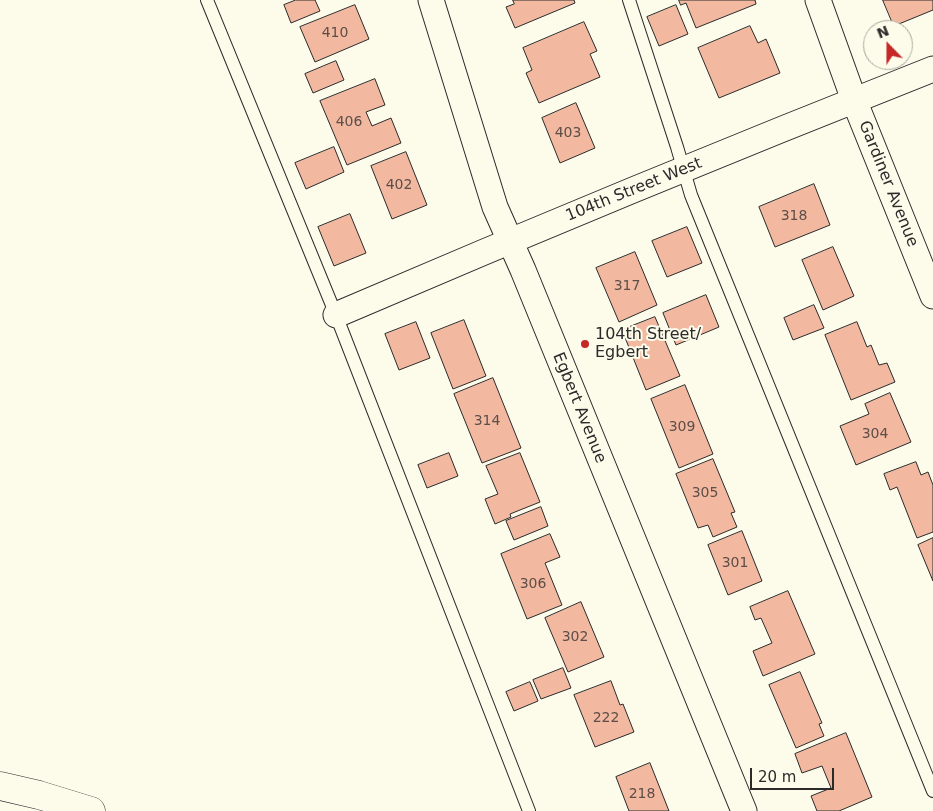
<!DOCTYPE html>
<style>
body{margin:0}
#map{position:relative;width:933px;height:811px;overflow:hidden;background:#fdfbea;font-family:"DejaVu Sans",sans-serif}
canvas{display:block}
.north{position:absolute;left:863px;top:20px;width:50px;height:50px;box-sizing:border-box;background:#fdfbea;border:1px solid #a9a89e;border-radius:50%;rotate:338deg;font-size:14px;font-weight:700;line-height:20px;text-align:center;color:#2b2b2b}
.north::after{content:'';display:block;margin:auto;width:18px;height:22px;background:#c62828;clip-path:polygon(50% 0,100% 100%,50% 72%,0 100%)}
.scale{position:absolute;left:750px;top:768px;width:84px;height:22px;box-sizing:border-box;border:2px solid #2b2b2b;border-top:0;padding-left:6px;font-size:15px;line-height:18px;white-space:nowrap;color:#2b2b2b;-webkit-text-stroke:4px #fdfbea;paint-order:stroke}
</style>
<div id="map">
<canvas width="933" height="811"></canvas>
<div class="north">N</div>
<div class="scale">20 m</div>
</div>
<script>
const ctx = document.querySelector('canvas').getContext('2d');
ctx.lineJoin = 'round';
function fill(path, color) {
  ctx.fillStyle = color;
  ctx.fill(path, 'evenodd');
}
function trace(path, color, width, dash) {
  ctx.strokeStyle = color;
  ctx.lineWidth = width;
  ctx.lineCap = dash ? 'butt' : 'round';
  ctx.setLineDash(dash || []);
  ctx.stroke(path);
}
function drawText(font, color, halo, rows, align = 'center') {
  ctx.font = font + ' "DejaVu Sans",sans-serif';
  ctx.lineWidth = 4;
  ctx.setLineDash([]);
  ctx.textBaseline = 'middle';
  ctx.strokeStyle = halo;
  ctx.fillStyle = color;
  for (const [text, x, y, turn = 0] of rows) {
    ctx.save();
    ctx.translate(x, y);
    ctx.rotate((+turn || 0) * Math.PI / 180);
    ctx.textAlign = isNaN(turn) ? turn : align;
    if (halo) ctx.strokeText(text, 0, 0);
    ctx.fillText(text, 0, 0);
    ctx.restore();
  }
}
const building = new Path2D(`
 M296,0H315L320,11L291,23L284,5Z
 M513,0H574L575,3L515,28L506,7L514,4Z
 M679,0H755L756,4L696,28L686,3L681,5Z
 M883,0H933V10L894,26Z
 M355,5L369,39L315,62L300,27Z
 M676,5L688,34L659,46L647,17Z
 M584,22L597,51L590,54L600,77L539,103L526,73L532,70L523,48Z
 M750,26L758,43L766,39L780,73L719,98L698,48Z
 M336,61L344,80L313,93L305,74Z
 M375,79L385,105L366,112L372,126L391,118L401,143L347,165L320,101Z
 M576,103L595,148L560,163L542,118Z
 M334,147L344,172L306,189L295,163Z
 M406,152L427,205L392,219L371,166Z
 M814,184L830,225L775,247L759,207Z
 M350,214L366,253L334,266L318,227Z
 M687,227L702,263L667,277L652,241Z
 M833,247L854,296L823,310L802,260Z
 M635,252L657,305L619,322L596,268Z
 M706,295L719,327L676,345L663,313Z
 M814,305L824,328L793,340L784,318Z
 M655,317L680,376L646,390L622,330Z
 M464,320L486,376L453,389L431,333Z
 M416,322L430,358L399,370L385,334Z
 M857,322L867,347L871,345L879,365L887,363L895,382L851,400L825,335Z
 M493,378L521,448L482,463L454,394Z
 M685,385L713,454L679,468L651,399Z
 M890,393L911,442L856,465L840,426L869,414L865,404Z
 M449,453L458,476L427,488L418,465Z
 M520,453L540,502L510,514L511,517L495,524L485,499L498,494L486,466Z
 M713,459L735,512L731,513L737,527L713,537L708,525L698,528L676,474Z
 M916,462L921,475L928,472L933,485V532L917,538L897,487L890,490L884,474Z
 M541,507L548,526L514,540L506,521Z
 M742,531L762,581L728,595L708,545Z
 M550,534L560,557L545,563L562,605L527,619L501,554Z
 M933,538V581L918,545Z
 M788,591L815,654L763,676L753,651L772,643L761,618L755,620L750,607Z
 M581,602L604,657L568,672L545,618Z
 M563,668L571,688L541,699L533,680Z
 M800,672L822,723L819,724L824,736L796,748L769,685Z
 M611,681L620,705L623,704L634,732L595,747L574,695Z
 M530,682L538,701L514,711L506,692Z
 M846,733L872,797L839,811H817L811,796L831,788L822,766L802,773L795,754Z
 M650,763L669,811H629L616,777Z`);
fill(building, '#f2b8a0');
trace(building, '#2b2b2b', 1);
const lane = new Path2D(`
 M207,0L336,315L529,811
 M629,0L677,147L691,195L933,791`);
const street = new Path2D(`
 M431,0L495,207L523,270L744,811
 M818,0L854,100L933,296
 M336,315C534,230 733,148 933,69`);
const highway = new Path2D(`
 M0,786L39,795L91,811`);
trace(lane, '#2b2b2b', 14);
trace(street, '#2b2b2b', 27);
trace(highway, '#2b2b2b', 29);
trace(lane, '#fdfbea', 12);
trace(street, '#fdfbea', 25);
trace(highway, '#fdfbea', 28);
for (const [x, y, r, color] of [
 [585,344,5,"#c62828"]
]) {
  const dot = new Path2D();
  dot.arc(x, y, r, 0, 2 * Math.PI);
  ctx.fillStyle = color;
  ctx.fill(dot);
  trace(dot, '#fdfbea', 2);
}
drawText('14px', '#5d4e48', null, [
 ["410",335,33],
 ["406",349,122],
 ["403",568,133],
 ["402",399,185],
 ["318",794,216],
 ["317",627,286],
 ["314",487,421],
 ["309",682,427],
 ["304",875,434],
 ["305",705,493],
 ["301",735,563],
 ["306",533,584],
 ["302",575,637],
 ["222",606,718],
 ["218",642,794]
]);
drawText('16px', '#2b2b2b', '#fdfbea', [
 ["Gardiner Avenue",888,184,68],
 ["104th Street West",634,190,-22],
 ["Egbert Avenue",579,408,68]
]);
drawText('16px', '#2b2b2b', '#fdfbea', [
 ["104th Street/",595,335],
 ["Egbert",595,353]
], 'left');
</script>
